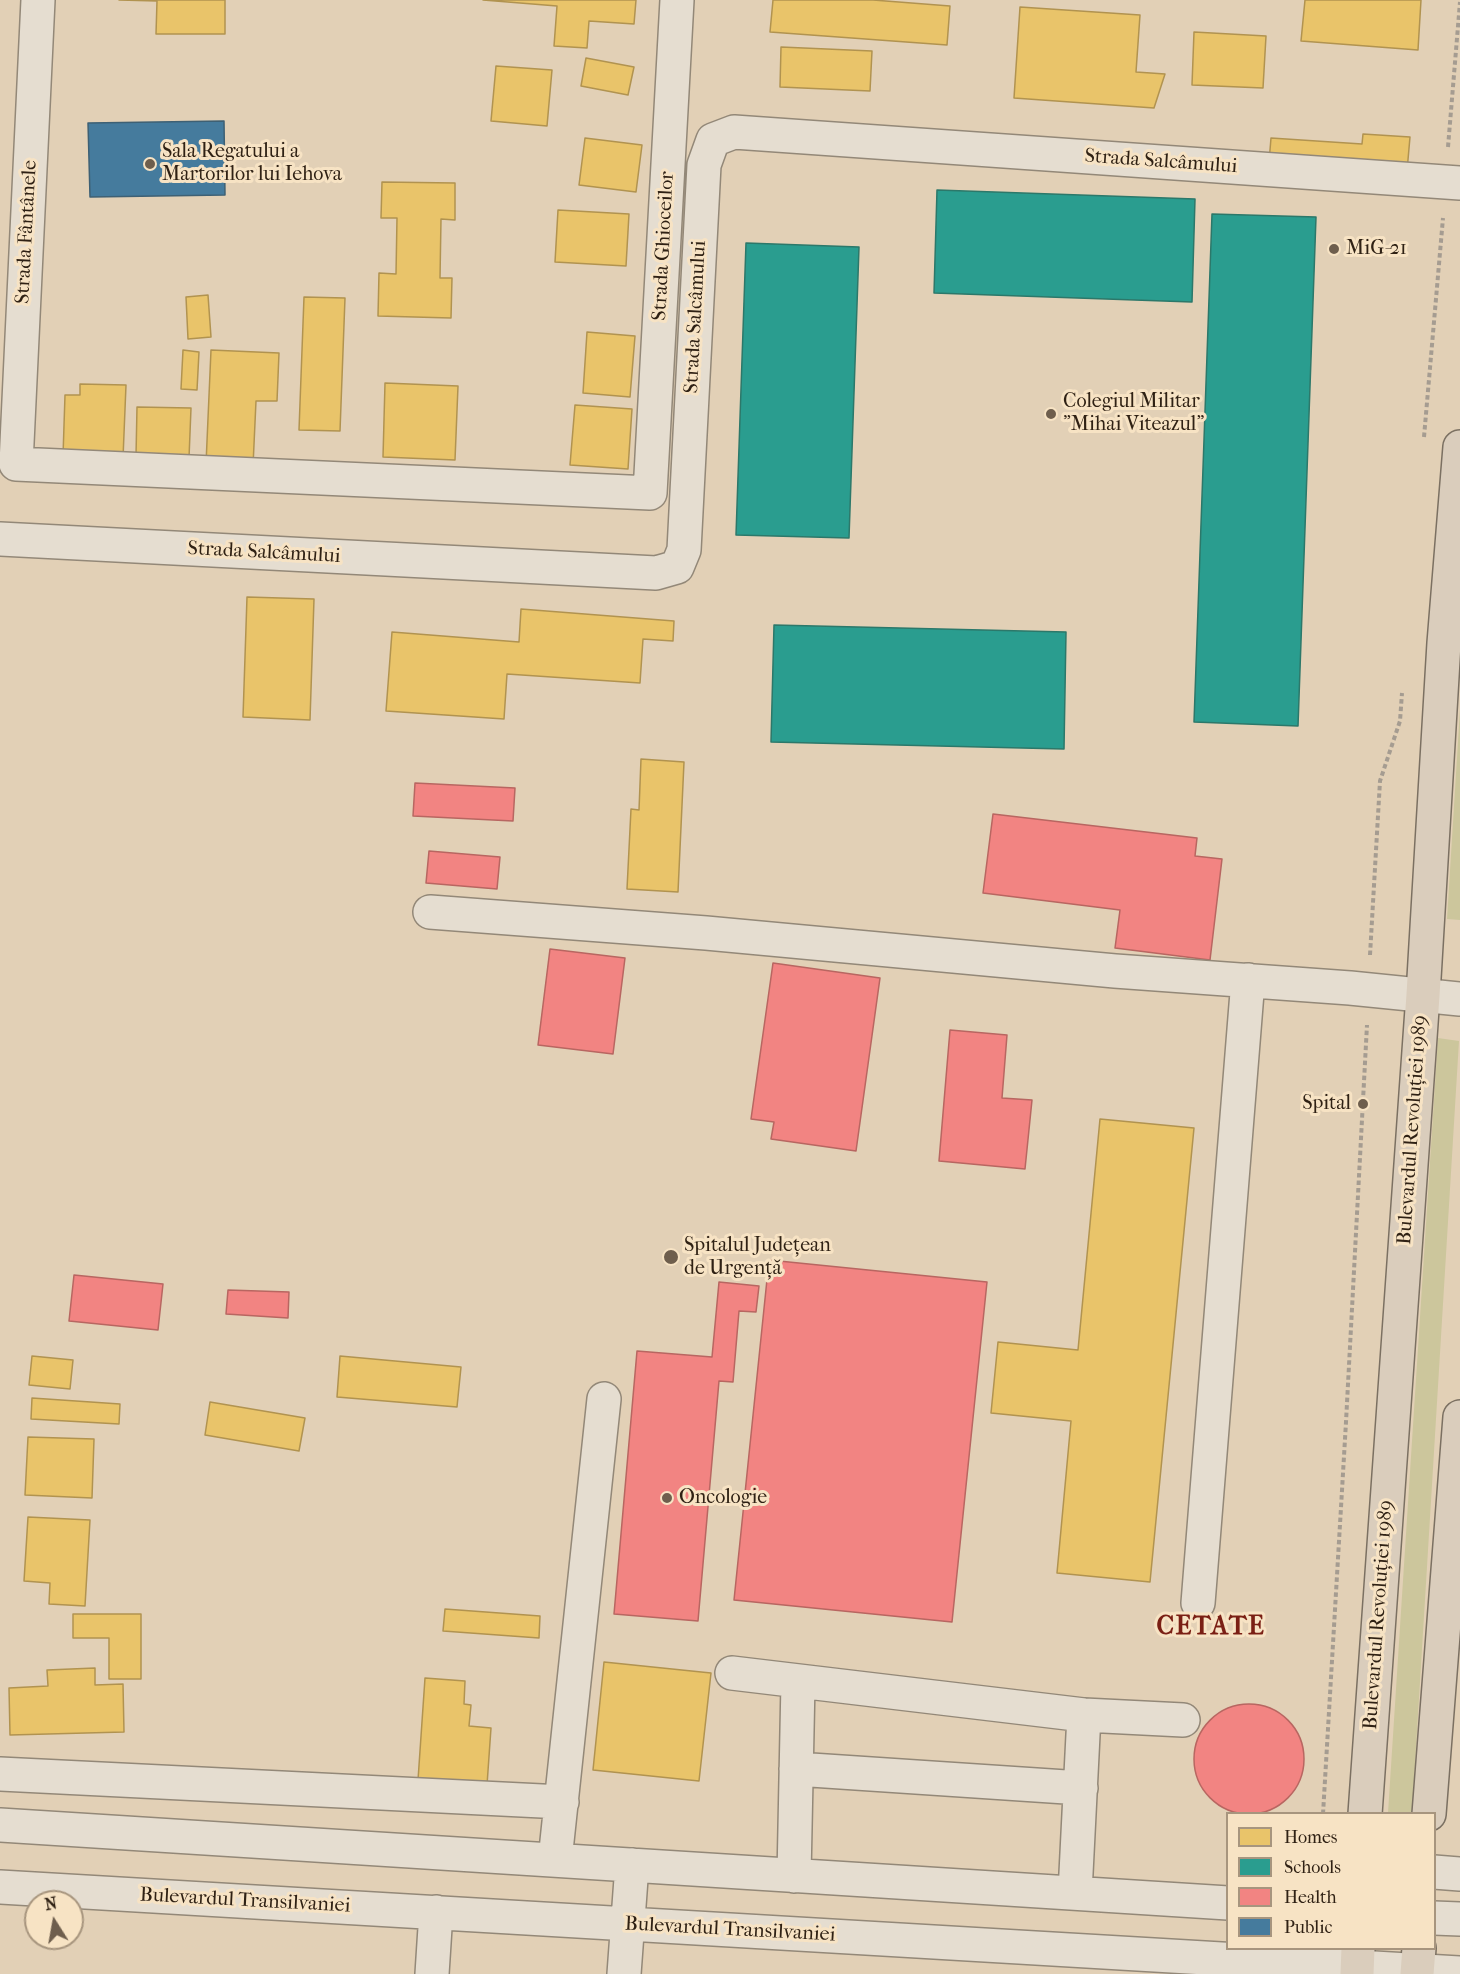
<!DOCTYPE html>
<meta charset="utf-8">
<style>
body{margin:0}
#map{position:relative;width:1460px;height:1974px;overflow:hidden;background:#e2d0b6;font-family:"IM FELL French Canon",serif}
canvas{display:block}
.legend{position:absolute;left:1226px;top:1812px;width:210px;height:138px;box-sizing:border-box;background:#f7e3c4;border:2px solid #a7957e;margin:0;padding:8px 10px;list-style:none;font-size:18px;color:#2f2114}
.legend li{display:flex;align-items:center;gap:12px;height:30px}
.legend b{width:30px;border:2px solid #a7957e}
.north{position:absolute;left:24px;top:1890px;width:60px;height:60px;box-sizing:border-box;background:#f7e3c4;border:2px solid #a7957e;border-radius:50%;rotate:349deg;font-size:16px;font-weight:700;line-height:24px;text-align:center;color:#2f2114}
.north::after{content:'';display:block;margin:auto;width:21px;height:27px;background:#6e5e4d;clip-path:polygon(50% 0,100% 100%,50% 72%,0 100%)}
</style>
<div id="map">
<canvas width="1460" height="1974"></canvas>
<ul class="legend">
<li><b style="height:16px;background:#e9c46a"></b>Homes</li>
<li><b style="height:16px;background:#2a9d8f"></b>Schools</li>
<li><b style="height:16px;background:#f28482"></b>Health</li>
<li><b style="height:16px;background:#457b9d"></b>Public</li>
</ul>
<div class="north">N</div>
</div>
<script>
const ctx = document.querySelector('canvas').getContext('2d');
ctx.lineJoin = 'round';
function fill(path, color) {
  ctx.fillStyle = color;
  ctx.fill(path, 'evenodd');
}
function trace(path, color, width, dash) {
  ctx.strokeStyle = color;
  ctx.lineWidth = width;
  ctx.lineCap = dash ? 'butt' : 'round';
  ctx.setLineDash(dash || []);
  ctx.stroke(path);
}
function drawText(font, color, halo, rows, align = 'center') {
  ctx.font = font + ' "IM FELL French Canon",serif';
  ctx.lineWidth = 6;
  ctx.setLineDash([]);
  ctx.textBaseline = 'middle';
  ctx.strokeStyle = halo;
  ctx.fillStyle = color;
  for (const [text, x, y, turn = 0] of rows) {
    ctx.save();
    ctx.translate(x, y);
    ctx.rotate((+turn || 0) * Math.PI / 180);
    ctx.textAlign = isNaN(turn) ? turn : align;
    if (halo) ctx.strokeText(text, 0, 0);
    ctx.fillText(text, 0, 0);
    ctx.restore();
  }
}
fill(new Path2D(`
 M1460,709V920L1447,919Z
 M1438,1038L1459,1041L1412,1813H1388Z`), '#ccc69c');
const homes = new Path2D(`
 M119,0H225V34H156L157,1Z
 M483,0H636L634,24L589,21L587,48L554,46L557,6Z
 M773,0H873L950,6L947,45L770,32Z
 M1305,0H1421L1418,50L1301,41Z
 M1020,7L1140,15L1136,72L1165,74L1154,108L1014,98Z
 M1194,32L1266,36L1263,88L1192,85Z
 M781,47L872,51L870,91L780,87Z
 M586,58L634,67L628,95L581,86Z
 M496,66L552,70L547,126L491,121Z
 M1363,134L1410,137L1407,171L1269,162L1271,138L1362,144Z
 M585,138L642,145L636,192L579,185Z
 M382,182L455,183V220L441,219L440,278H452L451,318L378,316L379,273L396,274L397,218H381Z
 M558,210L629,214L626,266L555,262Z
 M208,295L211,337L188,339L186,297Z
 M304,297L345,298L340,431L299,430Z
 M587,332L635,336L630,397L583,393Z
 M183,350L199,352L197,390L181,389Z
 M211,350L279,353L277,401H256L253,466L206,464Z
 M385,383L458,386L455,460L383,457Z
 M80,384L126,385L123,458L63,456L65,395H80Z
 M575,405L632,409L628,469L570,465Z
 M137,407L191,408L189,458L136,456Z
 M247,597L314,599L310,720L243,717Z
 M521,609L674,621L673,641L643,639L640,683L507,674L504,719L386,711L392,632L519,642Z
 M641,759L684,762L678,892L627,889L631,809L639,810Z
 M1100,1119L1194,1128L1150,1582L1057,1573L1071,1421L991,1413L998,1342L1078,1350Z
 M32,1356L73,1360L70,1389L29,1385Z
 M340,1356L461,1367L457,1407L337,1397Z
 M32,1398L120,1404L119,1424L31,1419Z
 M210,1402L305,1418L299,1451L205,1435Z
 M28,1437L94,1439L92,1498L25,1495Z
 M28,1517L90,1520L85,1606L49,1604L50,1583L24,1581Z
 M445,1609L540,1616L539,1638L443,1631Z
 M73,1614H141V1679H109V1638H73Z
 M604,1662L711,1673L699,1781L593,1770Z
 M95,1668V1685L123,1684L124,1732L10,1735L9,1688L48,1686L47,1670Z
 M425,1678L465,1681L464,1704L471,1705L469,1726L491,1728L487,1785L418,1780Z`);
fill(homes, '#e9c46a');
trace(homes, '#b19350', 1.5);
const schools = new Path2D(`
 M937,190L1195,199L1192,302L934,293Z
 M1212,214L1316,217L1298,726L1194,722Z
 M746,243L859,247L849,538L736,535Z
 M774,625L1066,632L1064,749L771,742Z`);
fill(schools, '#2a9d8f');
trace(schools, '#2c786a', 1.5);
const health = new Path2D(`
 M415,783L515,788L513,821L413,816Z
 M993,814L1197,838L1195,856L1222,859L1210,960L1115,948L1120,910L983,893Z
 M429,851L500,857L497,889L426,883Z
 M550,949L625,958L613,1054L538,1045Z
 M773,963L880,978L856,1151L771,1139L774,1122L751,1119Z
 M950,1030L1007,1035L1002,1098L1032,1100L1025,1169L939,1161Z
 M769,1260L987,1282L952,1622L734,1600Z
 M74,1275L163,1284L158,1330L69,1321Z
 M719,1282L759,1286L756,1312L739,1311L733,1382L719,1381L698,1621L614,1614L637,1351L712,1357Z
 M228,1290L289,1292L288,1318L226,1314Z
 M1194 1759a55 55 0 1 1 110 0a55 55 0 1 1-110 0Z`);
fill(health, '#f28482');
trace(health, '#b86661', 1.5);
const public = new Path2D(`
 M224,121L225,195L90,197L88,123Z`);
fill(public, '#457b9d');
trace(public, '#3e6074', 1.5);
const minor = new Path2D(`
 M38,0L16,464L650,493L677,0
 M0,539L656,573L677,567L684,550L704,165L713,140L734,132L1460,183
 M430,912L706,933L1115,971L1350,988L1460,999
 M1198,1603L1248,980
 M732,1673L1084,1715L1183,1720
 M796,1769L1081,1788
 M0,1774L562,1802
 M0,1825L1228,1903
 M555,1860L604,1399
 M1434,1872L1460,1874
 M794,1876L798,1682
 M0,1887L1460,1973
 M1075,1893L1084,1715
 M1434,1918L1460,1919
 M432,1974L436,1912
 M624,1974L632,1865`);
const major = new Path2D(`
 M1365,1814L1423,995L1444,643L1460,447
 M1429,1814L1460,1417
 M1357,1974L1358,1948
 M1417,1974L1419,1948`);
trace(minor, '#938878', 36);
trace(major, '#7b7062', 36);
trace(new Path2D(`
 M1448,147L1460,2
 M1424,437L1443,218
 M1370,955L1380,781L1400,721L1402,693
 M1323,1814L1346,1422L1367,1025`), '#a59c91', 4, [4.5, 3]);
trace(minor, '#e5ddd0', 33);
trace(major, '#dacdbc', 33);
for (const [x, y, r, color] of [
 [150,164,6,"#6e5e4d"],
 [1334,249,6,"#6e5e4d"],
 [1051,414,6,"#6e5e4d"],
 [1363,1104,6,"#6e5e4d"],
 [671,1257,8,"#6e5e4d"],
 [667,1498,6,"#6e5e4d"]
]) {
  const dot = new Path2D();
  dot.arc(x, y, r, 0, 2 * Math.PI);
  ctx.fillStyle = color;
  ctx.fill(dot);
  trace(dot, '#f7e3c4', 2);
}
drawText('20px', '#2f2114', '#f7e3c4', [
 ["Sala Regatului a",162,152],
 ["Martorilor lui Iehova",162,175],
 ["MiG-21",1346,249],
 ["Colegiul Militar",1063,402],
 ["\"Mihai Viteazul\"",1063,425],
 ["Spital",1351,1104,"right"],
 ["Spitalul Județean",684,1246],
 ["de Urgență",684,1269],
 ["Oncologie",679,1498]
], 'left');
drawText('20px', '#2f2114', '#f7e3c4', [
 ["Strada Salcâmului",1161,162,4],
 ["Strada Fântânele",27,232,-87],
 ["Strada Ghioceilor",664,246,-87],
 ["Strada Salcâmului",696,317,-87],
 ["Strada Salcâmului",264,553,3],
 ["Bulevardul Revoluției 1989",1413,1130,-86],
 ["Bulevardul Revoluției 1989",1379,1615,-86],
 ["Bulevardul Transilvaniei",245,1901,3],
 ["Bulevardul Transilvaniei",730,1930,3]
]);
ctx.letterSpacing = '1.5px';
drawText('bold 26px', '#7a1f14', '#f7e3c4', [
 ["CETATE",1211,1628]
]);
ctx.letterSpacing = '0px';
</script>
